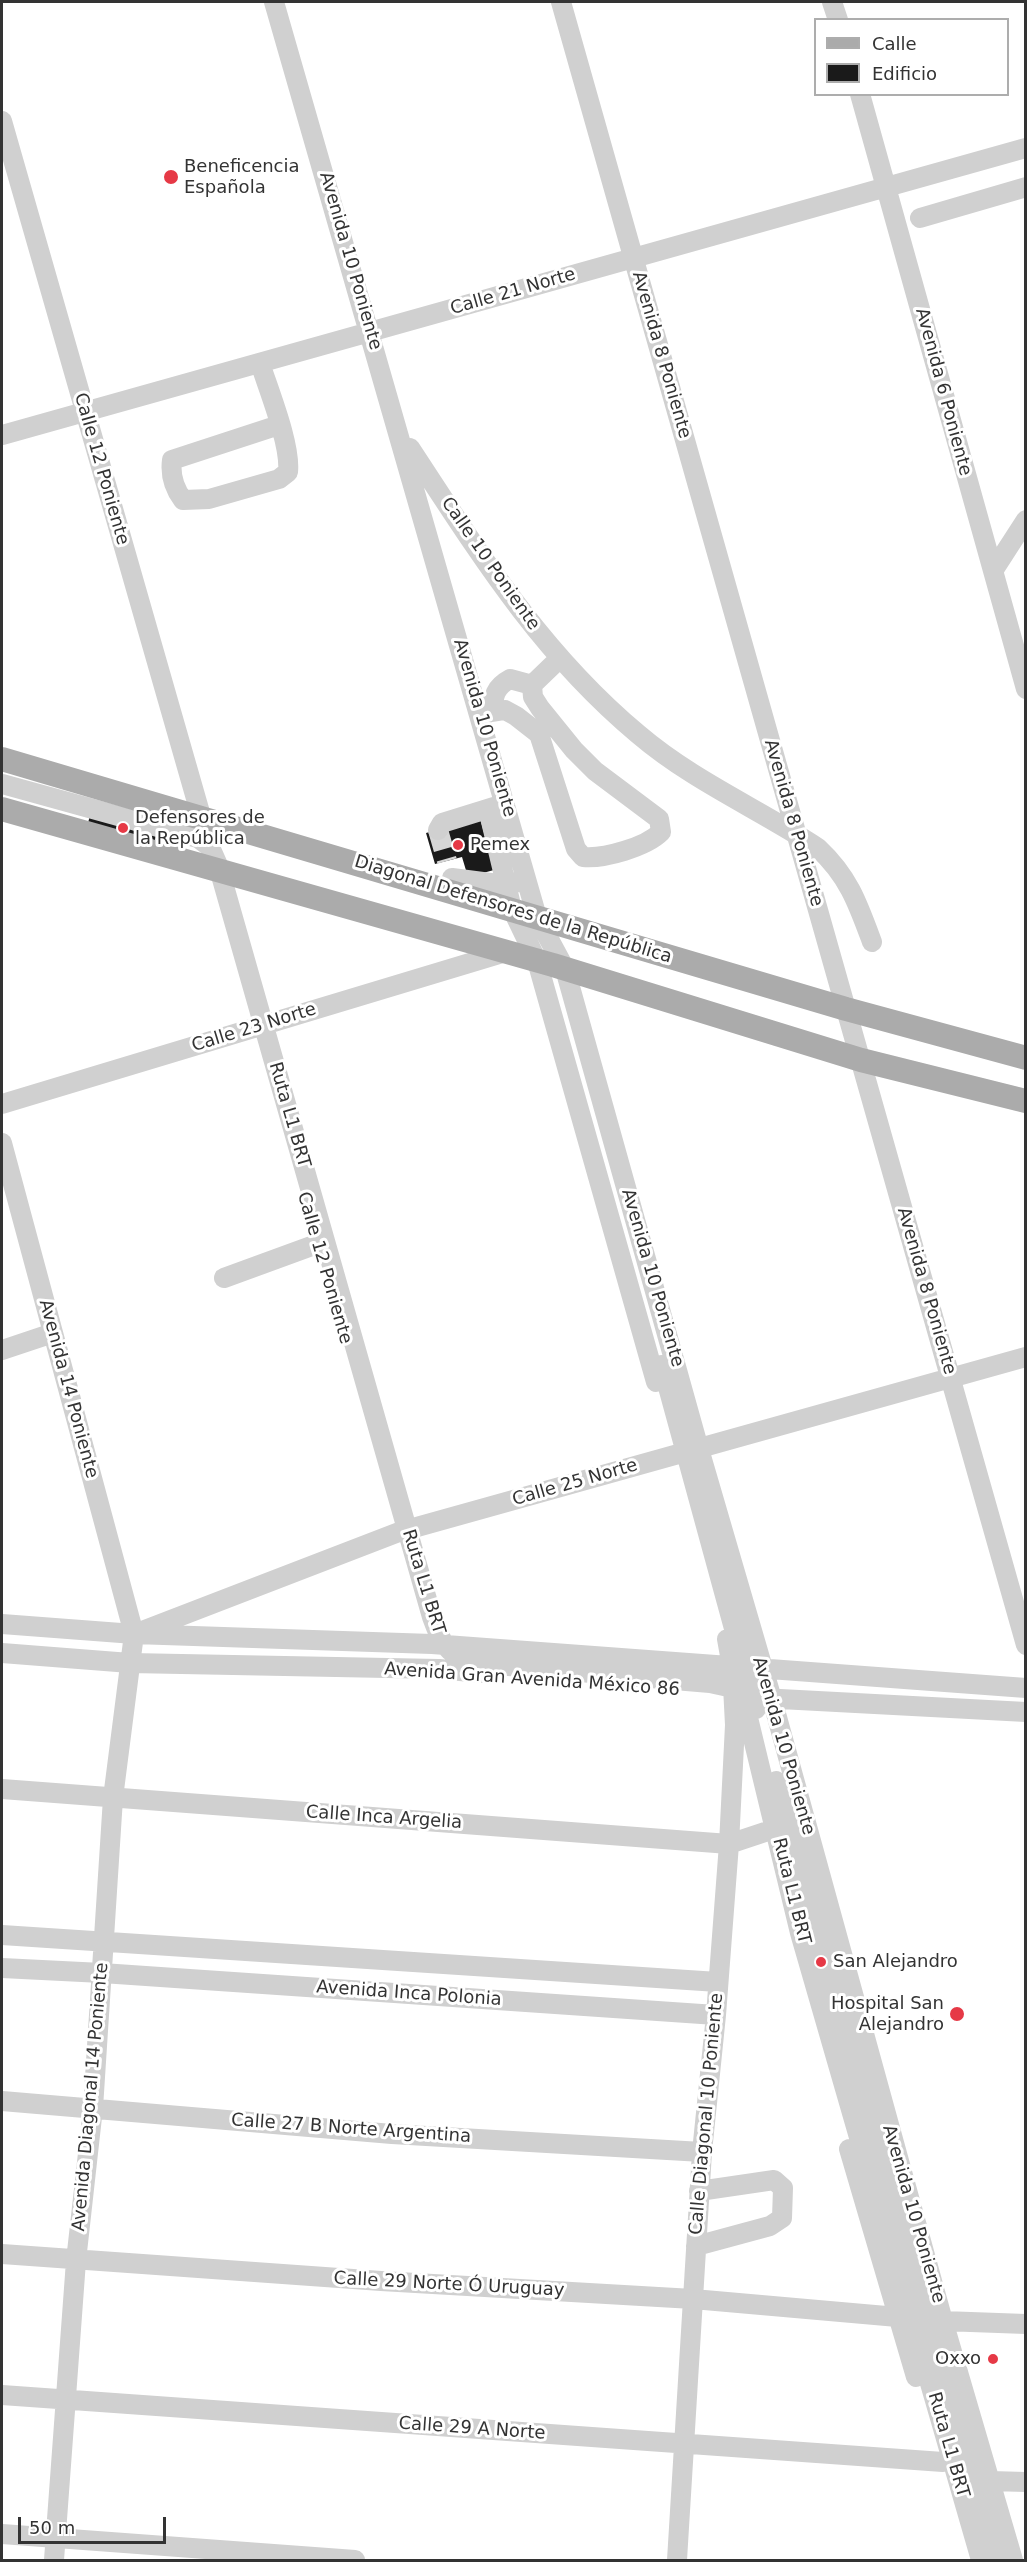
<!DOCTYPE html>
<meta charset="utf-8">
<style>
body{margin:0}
#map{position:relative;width:1027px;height:2562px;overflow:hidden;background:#fff;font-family:"DejaVu Sans",sans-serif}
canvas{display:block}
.frame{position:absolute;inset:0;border:3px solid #333;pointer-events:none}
.legend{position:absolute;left:814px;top:18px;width:195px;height:78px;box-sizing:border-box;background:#fff;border:2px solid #adadad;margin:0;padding:8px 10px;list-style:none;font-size:18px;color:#333}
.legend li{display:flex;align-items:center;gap:12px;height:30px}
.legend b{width:30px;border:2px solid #adadad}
.scale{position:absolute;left:18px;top:2517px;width:148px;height:27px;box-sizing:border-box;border:3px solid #333;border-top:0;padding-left:8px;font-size:18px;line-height:21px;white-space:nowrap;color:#333;-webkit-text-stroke:4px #fff;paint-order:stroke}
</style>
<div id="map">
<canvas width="1027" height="2562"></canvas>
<div class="frame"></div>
<ul class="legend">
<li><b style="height:8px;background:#ababab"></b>Calle</li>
<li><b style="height:16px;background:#1a1a1a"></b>Edificio</li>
</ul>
<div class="scale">50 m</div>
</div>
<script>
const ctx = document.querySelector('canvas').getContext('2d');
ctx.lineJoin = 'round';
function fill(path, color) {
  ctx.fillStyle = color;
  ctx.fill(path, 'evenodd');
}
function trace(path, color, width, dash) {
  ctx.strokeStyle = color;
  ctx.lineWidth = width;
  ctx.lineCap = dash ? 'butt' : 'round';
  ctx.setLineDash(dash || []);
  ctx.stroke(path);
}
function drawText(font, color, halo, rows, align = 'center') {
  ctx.font = font + ' "DejaVu Sans",sans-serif';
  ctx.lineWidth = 6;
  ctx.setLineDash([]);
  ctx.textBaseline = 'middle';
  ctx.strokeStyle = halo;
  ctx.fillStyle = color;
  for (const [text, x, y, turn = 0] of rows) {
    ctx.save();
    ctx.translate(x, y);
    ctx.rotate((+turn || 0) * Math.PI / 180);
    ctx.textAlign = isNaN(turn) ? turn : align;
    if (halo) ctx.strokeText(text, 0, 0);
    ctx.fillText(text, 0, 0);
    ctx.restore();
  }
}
fill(new Path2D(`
 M91,811L157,829L155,841L88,823Z
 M480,818L494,870L468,877L462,857L435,864L426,833Z`), '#1a1a1a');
trace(new Path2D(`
 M438,830L447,861`), '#d6d6d6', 20, [20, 10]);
trace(new Path2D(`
 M274,2L537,917L565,969L699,1449L772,1699L943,2321L1013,2560
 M561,2L1026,1645
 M832,2L838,20
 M860,94L1026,689
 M2,121L201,816
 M920,218L1026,187
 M260,363C269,391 291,445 288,472L279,479L209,499L183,500C174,488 170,475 172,460L279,425
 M2,435L1026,148
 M410,448C479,553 540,652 638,734C693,781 759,809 818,848C849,877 858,904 872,942
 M993,571L1026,520
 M493,712C493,696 495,687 510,679L532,685
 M480,714L505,710L516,716L539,734L576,849L583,857C604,859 646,847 661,832L659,819L595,771L574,750L540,708L533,697L532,685L560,658
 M2,784L198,838L210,847L218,865L432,1617C441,1642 446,1654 473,1663L710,1683L733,1688L743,1697L800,1933L981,2560
 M488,809L512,909L537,961L656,1382
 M438,830L442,823L500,805
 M452,878L506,885L518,882
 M2,1104L506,952
 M2,1143L134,1634L113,1798L93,2108L76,2261L54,2560
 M224,1278L317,1244
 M2,1350L53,1333
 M662,1365L756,1709
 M2,1624L134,1634L432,1644L1026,1688
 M142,1631L399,1532L1026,1357
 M2,1653L130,1663L439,1669L481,1673
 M761,1698L1026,1712
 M776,1781L998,2560
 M2,1789L729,1844L765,1832
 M2,1935L718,1982
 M2,1968L102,1973L716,2015
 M2,2101L392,2134L702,2152
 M849,2149L916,2377
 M696,2246L770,2226L782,2218L783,2188L774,2180L699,2191
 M2,2254L381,2281L693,2299L943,2321L1026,2324
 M2,2395L943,2462
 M990,2481L1026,2482
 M2,2534L355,2560
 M677,2560L702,2152L716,2015L729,1844L735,1725L732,1667L727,1639`), '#d0d0d0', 20);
trace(new Path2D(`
 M2,759L846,1009L1026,1058
 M2,809L553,965L861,1060L1026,1101`), '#ababab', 24);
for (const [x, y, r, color] of [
 [171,177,8,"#e63946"],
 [123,828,6,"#e63946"],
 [458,845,6,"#e63946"],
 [821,1962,6,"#e63946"],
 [957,2014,8,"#e63946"],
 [993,2359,6,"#e63946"]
]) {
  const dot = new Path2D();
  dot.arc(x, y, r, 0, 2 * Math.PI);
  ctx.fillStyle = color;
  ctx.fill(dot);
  trace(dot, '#fff', 2);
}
drawText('18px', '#333', '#fff', [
 ["Beneficencia",184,167],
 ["Española",184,188],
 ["Defensores de",135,818],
 ["la República",135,839],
 ["Pemex",470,845],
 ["San Alejandro",833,1962],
 ["Hospital San",944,2004,"right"],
 ["Alejandro",944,2025,"right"],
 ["Oxxo",981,2359,"right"]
], 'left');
drawText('18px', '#333', '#fff', [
 ["Avenida 10 Poniente",350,261,74],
 ["Calle 21 Norte",513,292,-16],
 ["Avenida 8 Poniente",661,355,74],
 ["Avenida 6 Poniente",943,392,75],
 ["Calle 12 Poniente",101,469,74],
 ["Calle 10 Poniente",490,564,55],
 ["Avenida 10 Poniente",484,728,74],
 ["Avenida 8 Poniente",793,823,74],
 ["Diagonal Defensores de la República",513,910,17],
 ["Calle 23 Norte",254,1028,-17],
 ["Ruta L1 BRT",289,1115,74],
 ["Calle 12 Poniente",324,1268,74],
 ["Avenida 10 Poniente",652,1278,74],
 ["Avenida 8 Poniente",926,1291,74],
 ["Avenida 14 Poniente",68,1389,75],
 ["Calle 25 Norte",575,1483,-16],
 ["Ruta L1 BRT",423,1582,73],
 ["Avenida Gran Avenida México 86",532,1680,4],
 ["Avenida 10 Poniente",783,1746,74],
 ["Calle Inca Argelia",384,1818,4],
 ["Ruta L1 BRT",791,1891,76],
 ["Avenida Inca Polonia",409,1994,4],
 ["Avenida Diagonal 14 Poniente",91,2097,-85],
 ["Calle Diagonal 10 Poniente",707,2114,-85],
 ["Calle 27 B Norte Argentina",351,2129,4],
 ["Avenida 10 Poniente",913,2214,74],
 ["Calle 29 Norte Ó Uruguay",449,2285,3],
 ["Calle 29 A Norte",472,2429,4],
 ["Ruta L1 BRT",948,2445,74]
]);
</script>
